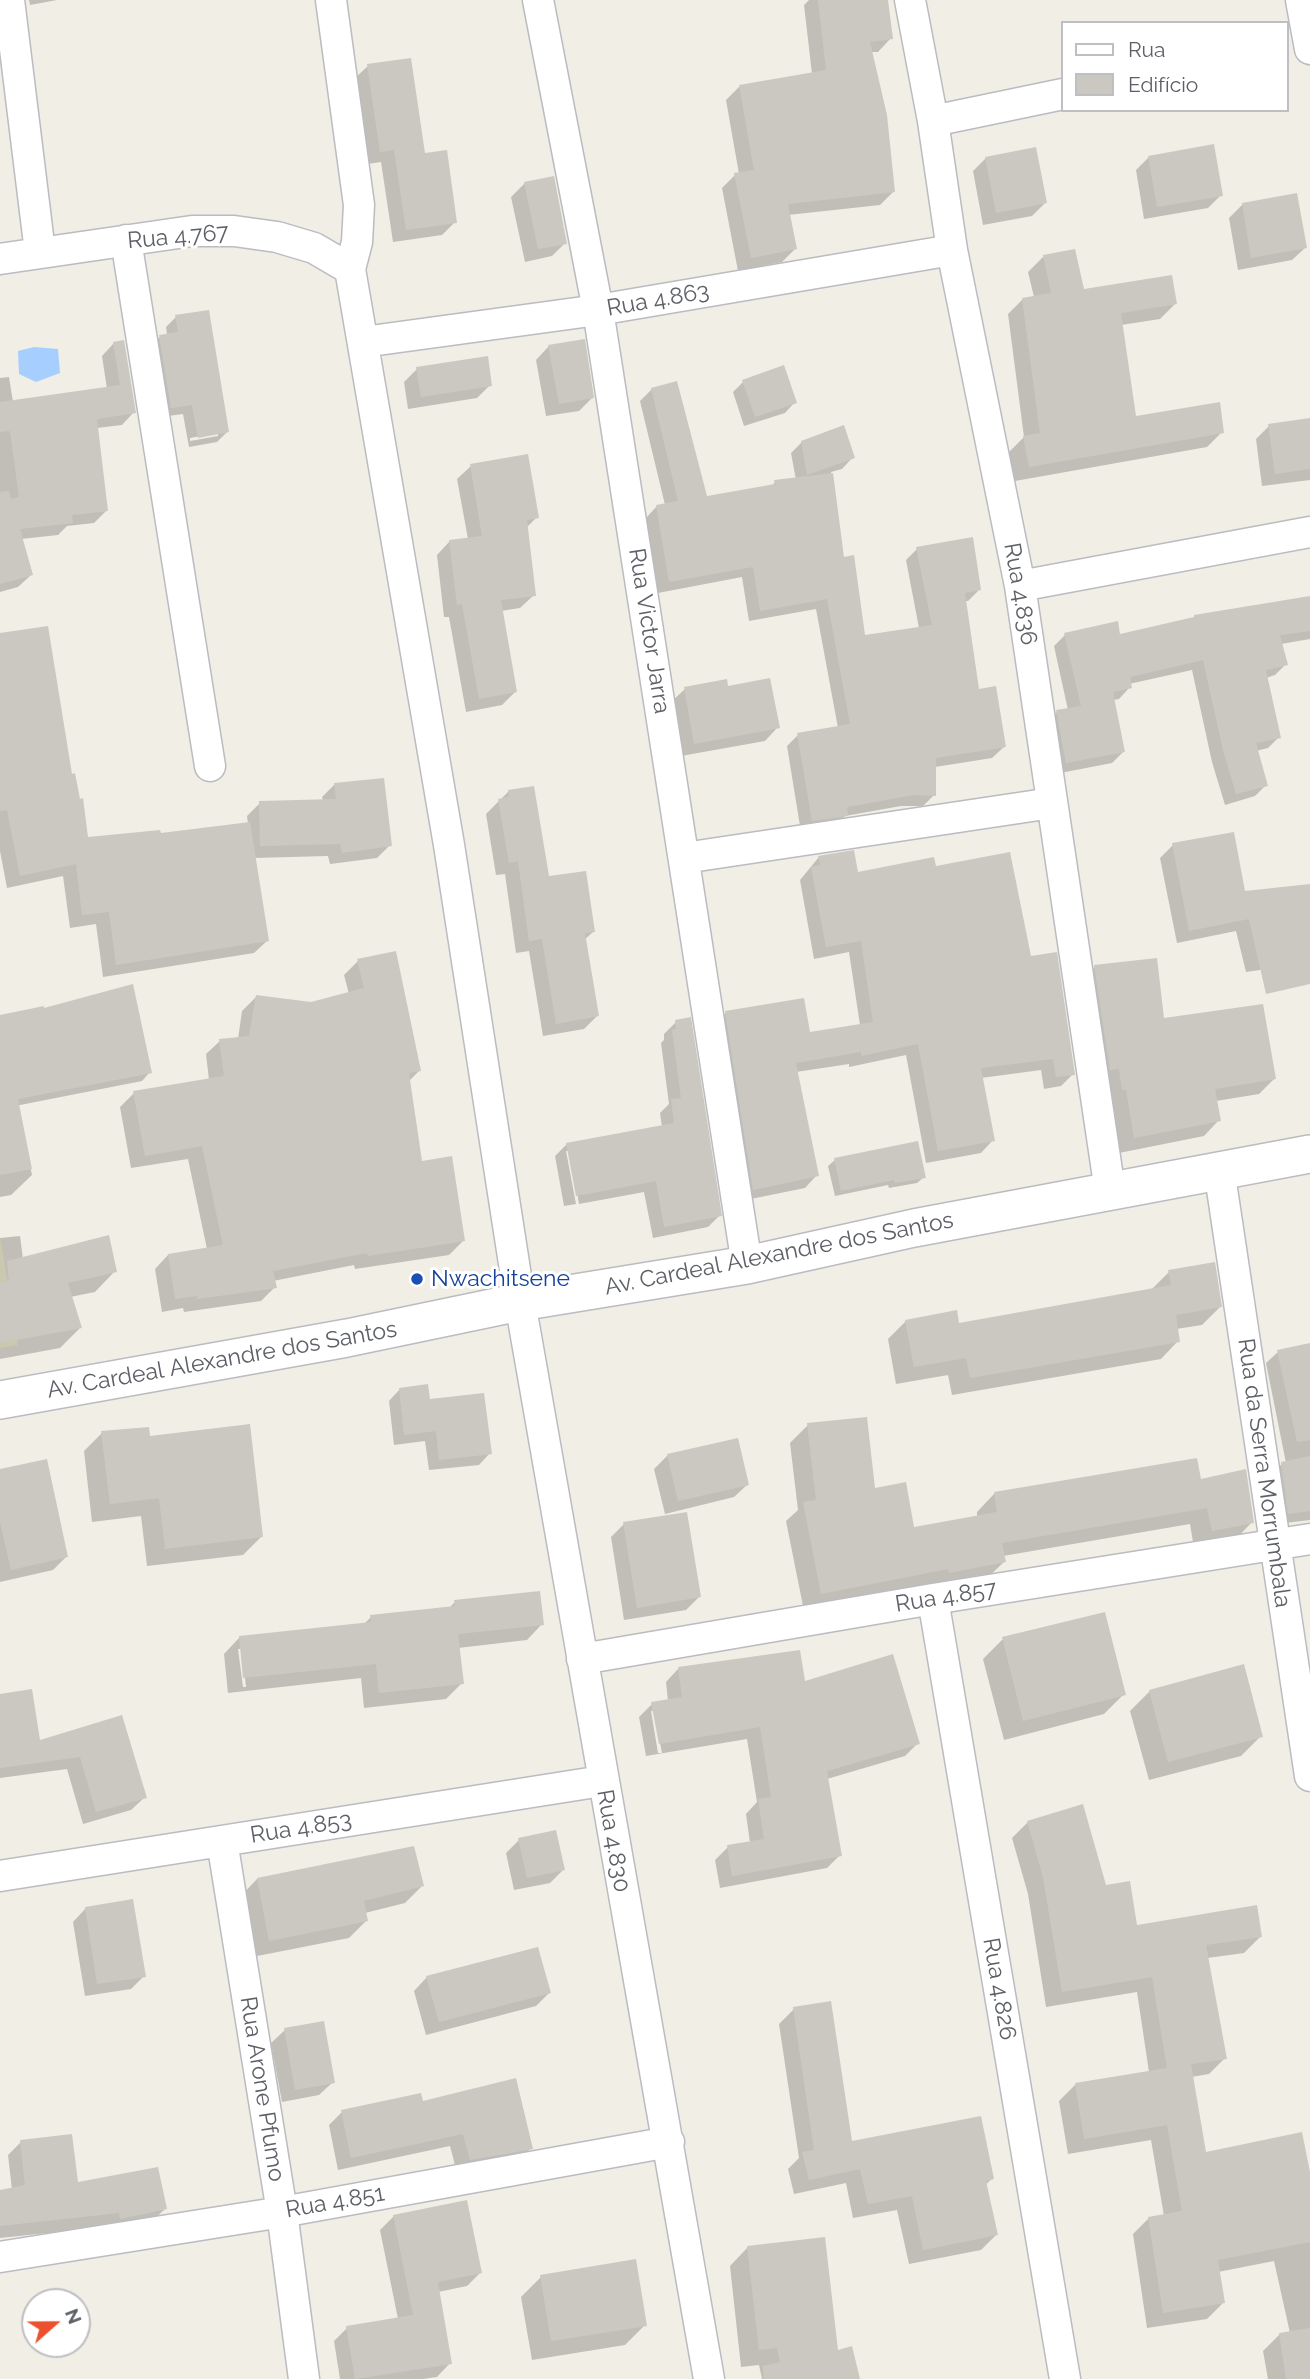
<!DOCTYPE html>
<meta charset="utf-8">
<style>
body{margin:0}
#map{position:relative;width:1310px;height:2379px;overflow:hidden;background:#f0eee5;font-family:Raleway,sans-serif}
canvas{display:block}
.legend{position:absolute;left:1061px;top:21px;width:228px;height:91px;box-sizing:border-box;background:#fff;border:2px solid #bebfc2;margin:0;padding:9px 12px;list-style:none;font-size:21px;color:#5d6066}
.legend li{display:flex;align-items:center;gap:14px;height:35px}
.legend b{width:35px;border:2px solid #bebfc2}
.north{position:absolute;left:21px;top:2288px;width:70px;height:70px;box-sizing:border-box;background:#fff;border:2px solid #bebfc2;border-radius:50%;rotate:69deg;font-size:19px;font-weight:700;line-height:28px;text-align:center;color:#5d6066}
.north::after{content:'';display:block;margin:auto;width:24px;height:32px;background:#ec512f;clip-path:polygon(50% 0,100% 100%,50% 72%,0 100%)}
</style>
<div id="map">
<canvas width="1310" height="2379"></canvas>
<ul class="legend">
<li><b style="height:9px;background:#fff"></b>Rua</li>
<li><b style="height:19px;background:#cbc8c2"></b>Edifício</li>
</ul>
<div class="north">N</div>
</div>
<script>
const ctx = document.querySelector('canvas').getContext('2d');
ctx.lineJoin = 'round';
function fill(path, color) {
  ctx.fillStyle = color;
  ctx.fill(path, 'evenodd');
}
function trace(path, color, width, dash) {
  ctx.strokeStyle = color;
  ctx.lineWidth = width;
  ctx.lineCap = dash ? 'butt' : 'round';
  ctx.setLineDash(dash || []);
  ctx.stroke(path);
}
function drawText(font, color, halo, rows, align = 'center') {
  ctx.font = font + ' Raleway,sans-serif';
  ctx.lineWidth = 6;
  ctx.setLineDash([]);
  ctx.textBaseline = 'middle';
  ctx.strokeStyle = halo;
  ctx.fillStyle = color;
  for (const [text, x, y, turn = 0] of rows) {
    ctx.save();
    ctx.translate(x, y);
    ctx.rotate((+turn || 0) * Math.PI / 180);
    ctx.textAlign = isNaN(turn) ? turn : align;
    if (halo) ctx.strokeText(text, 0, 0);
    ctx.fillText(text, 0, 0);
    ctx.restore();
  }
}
fill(new Path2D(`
 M0,1236L18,1345L0,1348Z`), '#fefadc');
fill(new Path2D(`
 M34,347L58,349L60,373L36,382L19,374L18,351Z`), '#a6cfff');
fill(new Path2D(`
 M29,0H57L30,5Z
 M809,0H886L891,38L878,52H871L893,192L880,205L788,215L795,249L782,262L738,271L722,188L735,175L739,174L726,100L739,87L812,74L804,5Z
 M368,66L455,222L442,235L393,242L381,162L367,164L354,79Z
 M1149,157L1221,195L1208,208L1144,219L1136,170Z
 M986,158L1045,203L1032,216L983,225L973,171Z
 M525,183L565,243L552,256L525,262L511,197Z
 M1243,204L1306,247L1292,260L1238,270L1229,218Z
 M1043,257L1083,291L1175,304L1160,319L1121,325L1134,418L1222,432L1207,447L1015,481L1009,452L1024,437L1008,314L1023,299L1034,297L1028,272Z
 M176,317L227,432L217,442L189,447L183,414L161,417L149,347L160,337L167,335L166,327ZM218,433V436L190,441V438Z
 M114,343L134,412L122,425L97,428L106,511L94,523L67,526L58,535L21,539L31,575L18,587L0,592V378L9,377L13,402L107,389L102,356Z
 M549,346L592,398L579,411L546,416L536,360Z
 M417,369L490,385L477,398L408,409L404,382Z
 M743,382L795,402L785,413L744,426L733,392Z
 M652,389L705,498L771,487L775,482L796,480L791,453L802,442L853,457L842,469L831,472L842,559L863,637L919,628L906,560L917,549L979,590L968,601H964L978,691L1004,747L992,758L935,767L934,795L923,806H901L845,816L835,827L801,832L787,746L798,735L838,728L816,609L749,621L742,577L658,593L646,518L657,506L665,505L640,401Z
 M1310,420V480L1262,486L1256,439L1269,426Z
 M471,466L537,517L526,528L534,595L520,608L501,611L515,692L502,705L466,712L449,617H444L437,555L450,541L468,539L457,479Z
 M1310,598V639L1281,644L1286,664L1275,675L1266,678L1279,737L1268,748L1256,751L1266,785L1255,796L1225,805L1212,762L1192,670L1129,684L1130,687L1119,699L1113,700L1123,752L1112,763L1055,774L1046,723L1057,712L1068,710L1054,646L1065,635L1119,636Z
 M0,635L71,776L87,838L159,835L248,824L247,816L260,803L323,801L322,797L335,784L390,845L377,858L330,864L328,856L254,858L268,940L254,953L103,977L96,924L70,928L63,876L7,888L0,851Z
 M727,688L778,727L765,741L681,756L671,702L685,689Z
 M509,791L547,878L593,932L584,940L597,1016L584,1029L543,1036L529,951L516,953L505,874L496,875L486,814Z
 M1173,845L1244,893L1310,886V951L1294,965L1246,972L1236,931L1177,943L1160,858Z
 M819,857L857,874L934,868L1029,958L1073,1074L1061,1086L1044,1089L1041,1070L981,1078L993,1140L981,1153L926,1163L906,1055L849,1067V1064L796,1072L817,1175L805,1188L741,1201L714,1025L726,1013L809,1034L860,1025L849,952L814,959L800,880Z
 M358,961L419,1071L409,1081L420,1163L463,1241L449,1255L355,1269L354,1265L273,1281L275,1287L261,1301L184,1312L183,1308L162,1312L155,1269L168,1255L207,1249L188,1159L131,1168L120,1107L134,1093L209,1080L206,1054L220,1041L238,1039L242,1011L256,997L311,1004L349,994L344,975Z
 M1095,967L1163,1020L1274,1079L1259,1094L1216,1101L1219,1120L1204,1136L1119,1153L1080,982Z
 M0,1017L150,1072L142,1081L10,1107L0,1063Z
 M676,1022L720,1215L708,1227L653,1238L644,1192L579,1204L570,1151H566L576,1204L564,1206L555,1156L567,1144L662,1127L660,1113L669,1104L661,1043L664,1040V1034Z
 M19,1113L32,1175L11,1195L0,1197V1116Z
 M835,1160L924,1177L917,1183L889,1188L888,1185L835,1196L828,1166Z
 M20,1236L23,1259L115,1271L95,1292L70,1297L80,1328L60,1348L0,1359V1238Z
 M1169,1272L1220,1307L1202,1325L1176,1329L1178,1341L1161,1359L952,1395L948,1375L896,1384L888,1339L906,1321L958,1325L1151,1290Z
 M1310,1345V1520L1277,1524L1270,1475L1282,1464L1286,1463L1266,1363L1278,1352Z
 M400,1389L490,1453L479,1465L429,1470L425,1441L394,1445L389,1401Z
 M808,1425L913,1529L977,1517V1512L994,1494L1200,1481L1252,1522L1235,1540L1194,1548L1190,1524L1003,1556L1004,1562L986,1579L804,1611L786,1521L798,1510L790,1443Z
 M102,1433L148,1438L261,1537L243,1555L147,1566L141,1516L92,1522L84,1451Z
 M737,1440L748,1484L734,1497L665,1514L654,1469L667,1456Z
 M0,1471L66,1557L53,1570L0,1582Z
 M624,1524L699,1597L686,1610L624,1620L611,1537Z
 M455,1602L542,1624L527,1640L458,1648L462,1683L446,1699L364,1708L361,1678L228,1693L224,1654L239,1638L364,1624L371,1617L449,1608ZM238,1649H242L246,1687H243Z
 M1003,1639L1124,1694L1104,1714L1004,1740L983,1659Z
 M678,1669L804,1683L918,1743L905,1756L827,1779L840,1855L827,1868L720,1888L715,1860L728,1847L750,1843L746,1814L757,1802L747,1739L646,1756L639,1717L652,1704L668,1701L666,1682ZM651,1711H654L662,1753H658Z
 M1150,1691L1261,1736L1241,1756L1149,1780L1130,1711Z
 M0,1696L38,1742L121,1717L145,1797L131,1810L83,1824L67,1769L0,1778Z
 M1028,1822L1105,1887L1135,1927L1260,1937L1244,1953L1207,1958L1225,2058L1209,2074L1191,2077L1204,2154L1310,2181V2379H1268L1263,2351L1279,2335L1290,2333L1274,2261L1218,2272L1223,2303L1207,2319L1147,2328L1133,2234L1149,2218L1164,2216L1151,2140L1068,2154L1059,2101L1075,2085L1149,2072L1137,1992L1046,2007L1028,1894L1012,1838Z
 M519,1840L563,1870L550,1883L514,1890L506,1853Z
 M257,1879L422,1886L405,1903L365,1913L367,1920L349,1938L252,1957L240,1897Z
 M86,1908L144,1976L131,1989L85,1996L73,1922Z
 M427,1977L549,1993L536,2006L426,2035L414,1991Z
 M794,2009L851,2143L992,2179L985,2185L996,2235L981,2250L909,2264L897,2210L853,2218L846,2183L794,2194L788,2169L799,2158L779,2024Z
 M285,2030L333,2082L319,2095L282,2102L271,2043Z
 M422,2103L531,2148L518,2161L457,2173L450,2146L338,2170L329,2125L342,2112Z
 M21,2142L77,2184L165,2209L151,2222L0,2238V2192L12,2190L8,2155Z
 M394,2216L480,2273L467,2286L438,2292L450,2363L437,2377L423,2379H340L334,2341L347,2328L398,2319L380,2230Z
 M748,2247L858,2379H762L759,2365L741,2367L730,2266Z
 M541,2277L645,2325L625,2345L532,2360L521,2297Z`), '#0003');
fill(new Path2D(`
 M818,0H888L893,39L870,42L887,115L895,192L788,204L797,249L751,258L734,173L754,170L739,85L826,70Z
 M411,58L425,153L447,150L457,223L406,230L394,150L380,152L367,64Z
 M1214,144L1223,196L1157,207L1148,156Z
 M1036,147L1047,203L996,213L985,157Z
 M554,176L567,244L538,249L524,182Z
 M1297,193L1307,248L1251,258L1242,203Z
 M1075,249L1084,289L1172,275L1177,304L1121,313L1136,416L1220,402L1224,433L1029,467L1023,436L1040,433L1022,298L1051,293L1043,255Z
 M209,310L229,432L198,438L192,405L171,408L159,335L178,332L175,315Z
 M585,339L594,398L559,404L548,345Z
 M124,340L136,413L97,419L108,511L72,515L73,523L20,529L33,575L0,584V492L9,491L11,499L19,497L10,431L0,432V402L120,385L113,342Z
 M488,356L492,386L421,397L416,367Z
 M784,365L797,403L755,417L742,380Z
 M677,381L707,496L775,484L774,480L833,473L844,557L854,555L865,635L932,625L916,547L973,537L981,590L965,593L979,689L996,686L1006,747L936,758V796L914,795L847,807L848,816L812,821L797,733L850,724L827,599L760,611L753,567L669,582L656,505L678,501L651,388Z
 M1310,418V469L1275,474L1268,424Z
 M844,425L855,458L807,475L801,441Z
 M528,454L539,518L527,520L536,596L501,600L517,692L479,699L462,604L457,605L449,540L482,536L470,464Z
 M1310,596V631L1280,635L1288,665L1266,670L1281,738L1256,743L1268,786L1236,794L1223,750L1203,660L1130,677L1132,688L1113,692L1125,752L1066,763L1056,710L1081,706L1064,633L1118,621L1120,634L1194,617V615Z
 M48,626L72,774L75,773L80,799L83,798L88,837L160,830L161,833L250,822L269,941L116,965L109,912L82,915L76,864L20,876L7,810L0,811V633Z
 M770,678L780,728L694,744L684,687L727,679L728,686Z
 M384,778L392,846L342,853L340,844L260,846L259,801L336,799L334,783Z
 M534,786L549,876L586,871L595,932L585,933L599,1016L556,1024L542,939L529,941L518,861L509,863L498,799L509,797L508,790Z
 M1234,832L1245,891L1310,884V984L1266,994L1249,919L1189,931L1172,843Z
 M854,850L858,872L934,857L936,866L1010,852L1031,956L1057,952L1075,1075L1056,1077L1053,1059L981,1068L995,1141L938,1151L918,1044L861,1056V1052L796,1063L819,1176L753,1190L725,1011L804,998L810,1032L873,1022L861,941L826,947L811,867L820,865L818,856Z
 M396,951L421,1071L409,1073L422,1161L452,1156L465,1241L368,1256L367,1253L273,1271L277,1288L197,1299V1296L175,1299L168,1254L223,1245L202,1146L145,1156L133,1091L224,1076L219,1039L249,1036L256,995L311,1002L364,988L357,959Z
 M1157,958L1164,1018L1263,1004L1276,1079L1215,1089L1221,1121L1134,1138L1126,1090H1122L1119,1069L1110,1070L1094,965Z
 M133,984L152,1073L18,1099L32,1169L0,1175V1015L44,1006V1008Z
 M691,1017L722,1216L664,1227L656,1181L576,1196L566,1143L674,1123L671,1099L681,1098L672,1030L676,1029L675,1020Z
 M918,1141L926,1178L895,1183L894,1180L841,1191L834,1158Z
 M109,1235L117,1272L68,1283L82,1328L0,1343V1283L9,1281L7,1261Z
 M1215,1262L1222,1307L1176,1315L1180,1342L970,1378L966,1358L914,1367L905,1320L957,1310L959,1323L1171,1285L1168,1270Z
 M1310,1343V1440L1297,1442L1277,1350Z
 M428,1384L430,1399L484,1393L492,1454L439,1460L436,1431L404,1435L399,1388Z
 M867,1417L875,1488L906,1482L914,1527L997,1512L994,1492L1197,1458L1201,1479L1246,1469L1254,1523L1212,1531L1207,1508L1002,1543L1006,1562L949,1573L948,1569L821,1594L803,1502L816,1500L807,1423Z
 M250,1424L263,1537L165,1549L159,1498L110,1504L101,1431L149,1427L150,1436Z
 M738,1438L749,1485L678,1501L667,1454Z
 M1310,1456V1511L1288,1514L1281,1462Z
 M47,1459L68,1557L11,1570L0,1522V1469Z
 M687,1512L701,1597L637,1608L623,1522Z
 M540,1591L544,1625L458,1634L464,1684L379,1693L376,1664L243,1678L239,1636L371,1622L370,1615L455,1606L454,1600Z
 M1105,1612L1126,1695L1023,1721L1002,1637Z
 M800,1650L805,1681L893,1654L920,1744L827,1771L842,1856L732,1876L727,1845L764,1839L758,1799L771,1797L760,1727L659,1744L651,1702L682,1697L678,1667Z
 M1244,1664L1263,1737L1168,1762L1149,1690Z
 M32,1689L40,1740L122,1715L147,1798L96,1812L80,1757L0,1768V1694Z
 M1083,1804L1106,1885L1130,1881L1137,1925L1257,1905L1262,1937L1206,1945L1227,2059L1191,2064L1206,2152L1302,2132L1310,2172V2242L1218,2260L1225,2303L1163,2313L1148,2217L1182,2211L1167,2125L1084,2139L1075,2083L1167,2068L1152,1977L1062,1992L1043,1877L1027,1821Z
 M556,1830L565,1870L527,1878L518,1838Z
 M414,1846L424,1886L364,1901L368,1921L269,1941L257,1878Z
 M133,1899L146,1977L97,1984L85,1907Z
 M538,1947L551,1993L439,2022L426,1976Z
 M831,2001L852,2141L981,2116L994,2179L986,2181L998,2235L923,2250L912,2196L868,2204L860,2169L809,2180L802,2152L814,2150L793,2007Z
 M324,2021L335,2083L295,2090L284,2028Z
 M516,2078L533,2149L470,2160L463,2134L351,2158L341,2110L421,2093L423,2101Z
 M72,2134L78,2182L158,2167L167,2209L120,2219L119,2213L0,2226V2190L25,2185L20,2140Z
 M467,2200L482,2273L438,2282L452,2364L355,2379L346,2326L413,2315L393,2215Z
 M825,2237L838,2350L852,2346L860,2379H764L763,2366L780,2362L777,2348L759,2350L747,2246Z
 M636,2259L647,2326L551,2341L540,2275Z
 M1310,2328V2379H1286L1279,2333Z`), '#cbc8c2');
const minor = new Path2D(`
 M9,0L40,252
 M331,0L359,205L357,242L350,269L449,845L520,1302L709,2379
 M538,0L598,310L747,1265
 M910,0L933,121L952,250L1020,586L1110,1191
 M1301,0L1310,49
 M933,121L1063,94
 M126,240L210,766
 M0,259L192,231H234L277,237L314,248L350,269
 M363,342L598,310L952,250
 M1020,586L1310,532
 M684,858L1052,803
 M1219,1169L1310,1776
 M933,1599L1065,2379
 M582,1659L933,1599L1310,1539
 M222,1841L282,2212L304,2379
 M0,1876L602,1781
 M0,2257L282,2212L669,2142`);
const tertiary = new Path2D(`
 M0,1400L347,1338L520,1302L747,1265L914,1228L1310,1154`);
trace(minor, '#babcc1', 33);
trace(tertiary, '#babcc1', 40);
trace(minor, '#fff', 30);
trace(tertiary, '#fff', 37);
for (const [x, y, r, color] of [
 [417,1279,7,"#1a4fb4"]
]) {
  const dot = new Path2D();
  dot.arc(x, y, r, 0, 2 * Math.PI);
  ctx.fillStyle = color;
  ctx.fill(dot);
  trace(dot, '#fff', 2.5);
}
drawText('23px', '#5d6066', '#fff', [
 ["Rua 4.767",178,237,-5],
 ["Rua 4.863",658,300,-10],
 ["Rua 4.836",1020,594,80],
 ["Rua Victor Jarra",649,631,81],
 ["Av. Cardeal Alexandre dos Santos",779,1254,-11],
 ["Av. Cardeal Alexandre dos Santos",222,1360,-10],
 ["Rua da Serra Morrumbala",1264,1473,82],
 ["Rua 4.857",946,1597,-9],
 ["Rua 4.853",301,1828,-9],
 ["Rua 4.830",613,1841,80],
 ["Rua 4.826",999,1989,80],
 ["Rua Arone Pfumo",262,2089,81],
 ["Rua 4.851",335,2202,-10]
]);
drawText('23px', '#164399', '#fff', [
 ["Nwachitsene",431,1279]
], 'left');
</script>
